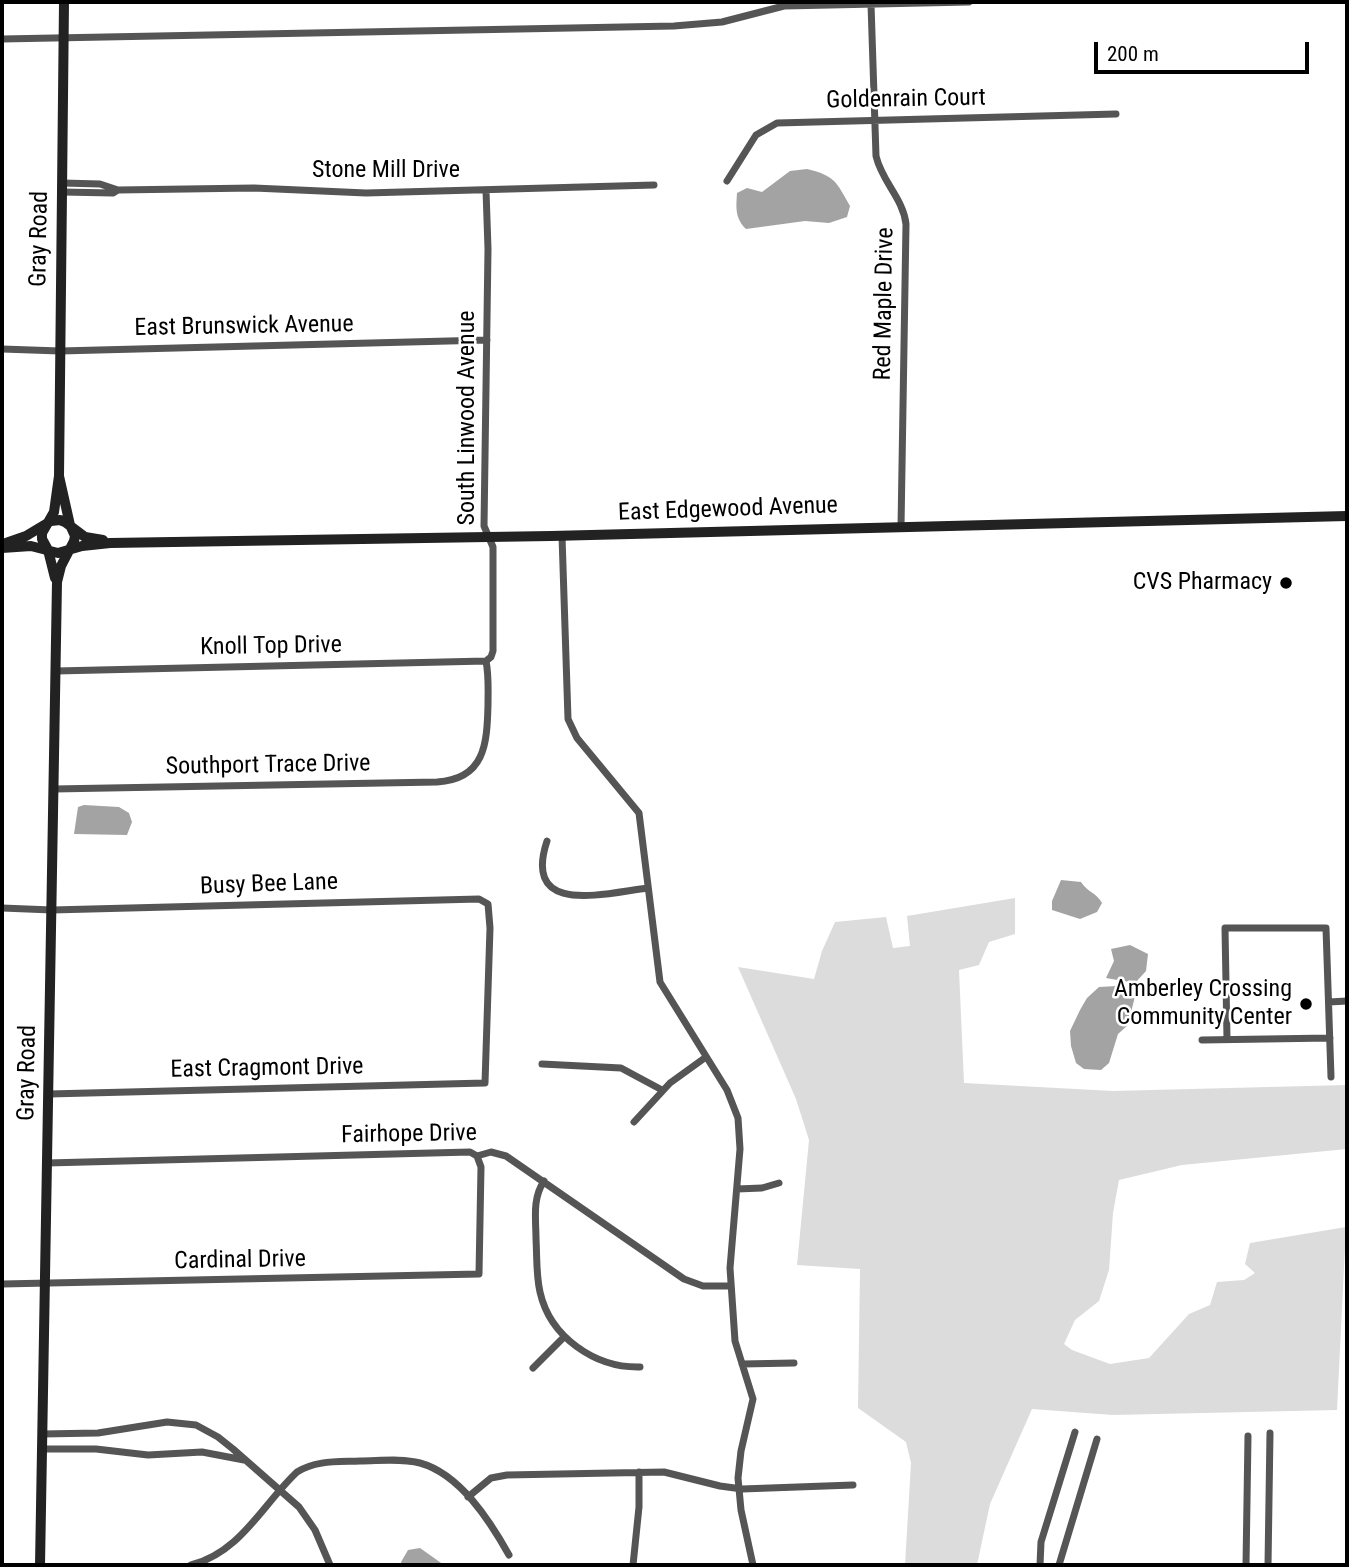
<!DOCTYPE html>
<style>
body{margin:0}
#map{position:relative;width:1349px;height:1567px;overflow:hidden;background:#fff;font-family:"Roboto Condensed",sans-serif}
canvas{display:block}
.frame{position:absolute;inset:0;border:4px solid #000;pointer-events:none}
.scale{position:absolute;left:1094px;top:42px;width:215px;height:32px;box-sizing:border-box;border:4px solid #000;border-top:0;padding-left:9px;font-size:21px;line-height:24px;white-space:nowrap;color:#000;-webkit-text-stroke:5px #fff;paint-order:stroke}
</style>
<div id="map">
<canvas width="1349" height="1567"></canvas>
<div class="frame"></div>
<div class="scale">200 m</div>
</div>
<script>
const ctx = document.querySelector('canvas').getContext('2d');
ctx.lineJoin = 'round';
function fill(path, color) {
  ctx.fillStyle = color;
  ctx.fill(path, 'evenodd');
}
function trace(path, color, width, dash) {
  ctx.strokeStyle = color;
  ctx.lineWidth = width;
  ctx.lineCap = dash ? 'butt' : 'round';
  ctx.setLineDash(dash || []);
  ctx.stroke(path);
}
function drawText(font, color, halo, rows, align = 'center') {
  ctx.font = font + ' "Roboto Condensed",sans-serif';
  ctx.lineWidth = 5;
  ctx.setLineDash([]);
  ctx.textBaseline = 'middle';
  ctx.strokeStyle = halo;
  ctx.fillStyle = color;
  for (const [text, x, y, turn = 0] of rows) {
    ctx.save();
    ctx.translate(x, y);
    ctx.rotate((+turn || 0) * Math.PI / 180);
    ctx.textAlign = isNaN(turn) ? turn : align;
    if (halo) ctx.strokeText(text, 0, 0);
    ctx.fillText(text, 0, 0);
    ctx.restore();
  }
}
fill(new Path2D(`
 M1015,898V934L989,942L979,965L959,970L964,1083L1113,1091L1347,1085V1149L1182,1165L1119,1180L1113,1213L1109,1270L1099,1301L1075,1320L1064,1344L1072,1350L1110,1364L1149,1358L1189,1314L1210,1305L1217,1282L1244,1280L1255,1273L1245,1264L1250,1243L1346,1227L1337,1410L1113,1415L1032,1409L990,1504L977,1565H905L911,1463L906,1442L858,1408L860,1269L797,1265L809,1140L796,1099L738,967L814,979L822,951L835,922L886,917L893,948L910,946L907,916Z`), '#dcdcdc');
fill(new Path2D(`
 M807,169C835,176 836,181 850,206L847,217L829,223L805,221L746,229C735,218 736,208 737,193L747,188L762,192L790,171Z
 M84,805L119,807L129,813L132,822L127,835L74,834L78,807Z
 M1061,880L1081,882C1087,892 1097,893 1102,903L1097,912L1080,919L1052,910V901Z
 M1130,945L1148,954L1146,971L1135,983L1106,978L1114,961L1111,949Z
 M1117,986L1130,990L1135,996L1128,1025L1118,1034L1109,1063L1101,1070L1084,1069L1076,1063L1071,1046L1070,1031L1080,1010L1087,998L1099,987Z
 M420,1548L444,1565H402L401,1562L408,1550Z`), '#a3a3a3');
trace(new Path2D(`
 M871,4L876,156C882,182 903,198 906,224L901,527
 M2,39L674,26L722,22L784,6L969,2
 M727,181L756,135L777,123L1116,114
 M118,190L254,188L366,193L654,185
 M62,192L113,193L118,190L100,184L62,183
 M2,349L60,351L487,340
 M562,536L568,719L577,738L639,813L660,982L727,1090L738,1118L740,1149L730,1268L735,1341L753,1399L741,1451L738,1478L741,1510L753,1565
 M56,671L486,661
 M54,789L437,782C485,779 487,744 488,705C488,690 489,676 486,661L491,657L493,651V547L484,526L488,249L486,190
 M547,841C522,917 605,893 648,888
 M2,908L52,910L479,899L488,904L490,928L485,1083L49,1094
 M1329,1002L1347,1001
 M1227,1039L1225,928H1326L1331,1077
 M1202,1040L1330,1038
 M542,1064L621,1068L662,1090
 M634,1122L670,1083L706,1057
 M47,1163L470,1152L477,1156L491,1152L506,1156L684,1279L703,1286H731
 M544,1181C532,1199 536,1219 536,1239C537,1256 536,1275 540,1292C550,1337 595,1368 640,1367
 M737,1189L762,1188L779,1183
 M2,1284L479,1274L481,1167L477,1156
 M742,1364L794,1363
 M533,1368L564,1337
 M42,1434L98,1433L167,1422L196,1425L218,1437L233,1449L299,1507L315,1530L330,1565
 M42,1449H96L148,1455L202,1452L244,1460
 M468,1497L491,1478L507,1475L664,1472L720,1486L742,1489L853,1485
 M191,1565C241,1552 262,1505 297,1472C316,1460 338,1462 360,1461C379,1461 401,1458 420,1463C460,1474 490,1521 509,1555
 M633,1565L639,1507V1472
 M1040,1565L1041,1542L1075,1432
 M1059,1565L1097,1439
 M1246,1565L1248,1436
 M1268,1565L1270,1433`), '#555', 7);
trace(new Path2D(`
 M3,544L26,536L51,521L60,520L65,522L85,537L103,540
 M2,548L31,546L58,553L82,546L110,543L551,536L1347,516
 M55,578L48,550L42,539V533L54,512L59,476L64,2
 M40,1565L57,582L61,566L74,541L75,536L70,525L59,476`), '#222', 10);
for (const [x, y, r, color] of [
 [1286,583,7,"#000"],
 [1306,1004,7,"#000"]
]) {
  const dot = new Path2D();
  dot.arc(x, y, r, 0, 2 * Math.PI);
  ctx.fillStyle = color;
  ctx.fill(dot);
  trace(dot, '#fff', 2.5);
}
drawText('24px', '#000', '#fff', [
 ["Goldenrain Court",906,100,-1],
 ["Stone Mill Drive",386,171],
 ["Gray Road",40,239,-89],
 ["Red Maple Drive",885,304,-89],
 ["East Brunswick Avenue",244,327,-1],
 ["South Linwood Avenue",468,418,-90],
 ["East Edgewood Avenue",728,510,-2],
 ["Knoll Top Drive",271,647,-1],
 ["Southport Trace Drive",268,766,-1],
 ["Busy Bee Lane",269,885,-2],
 ["East Cragmont Drive",267,1069,-1],
 ["Gray Road",28,1073,-89],
 ["Fairhope Drive",409,1135,-1],
 ["Cardinal Drive",240,1261,-1]
]);
drawText('24px', '#000', '#fff', [
 ["CVS Pharmacy",1272,583],
 ["Amberley Crossing",1292,990],
 ["Community Center",1292,1018]
], 'right');
</script>
